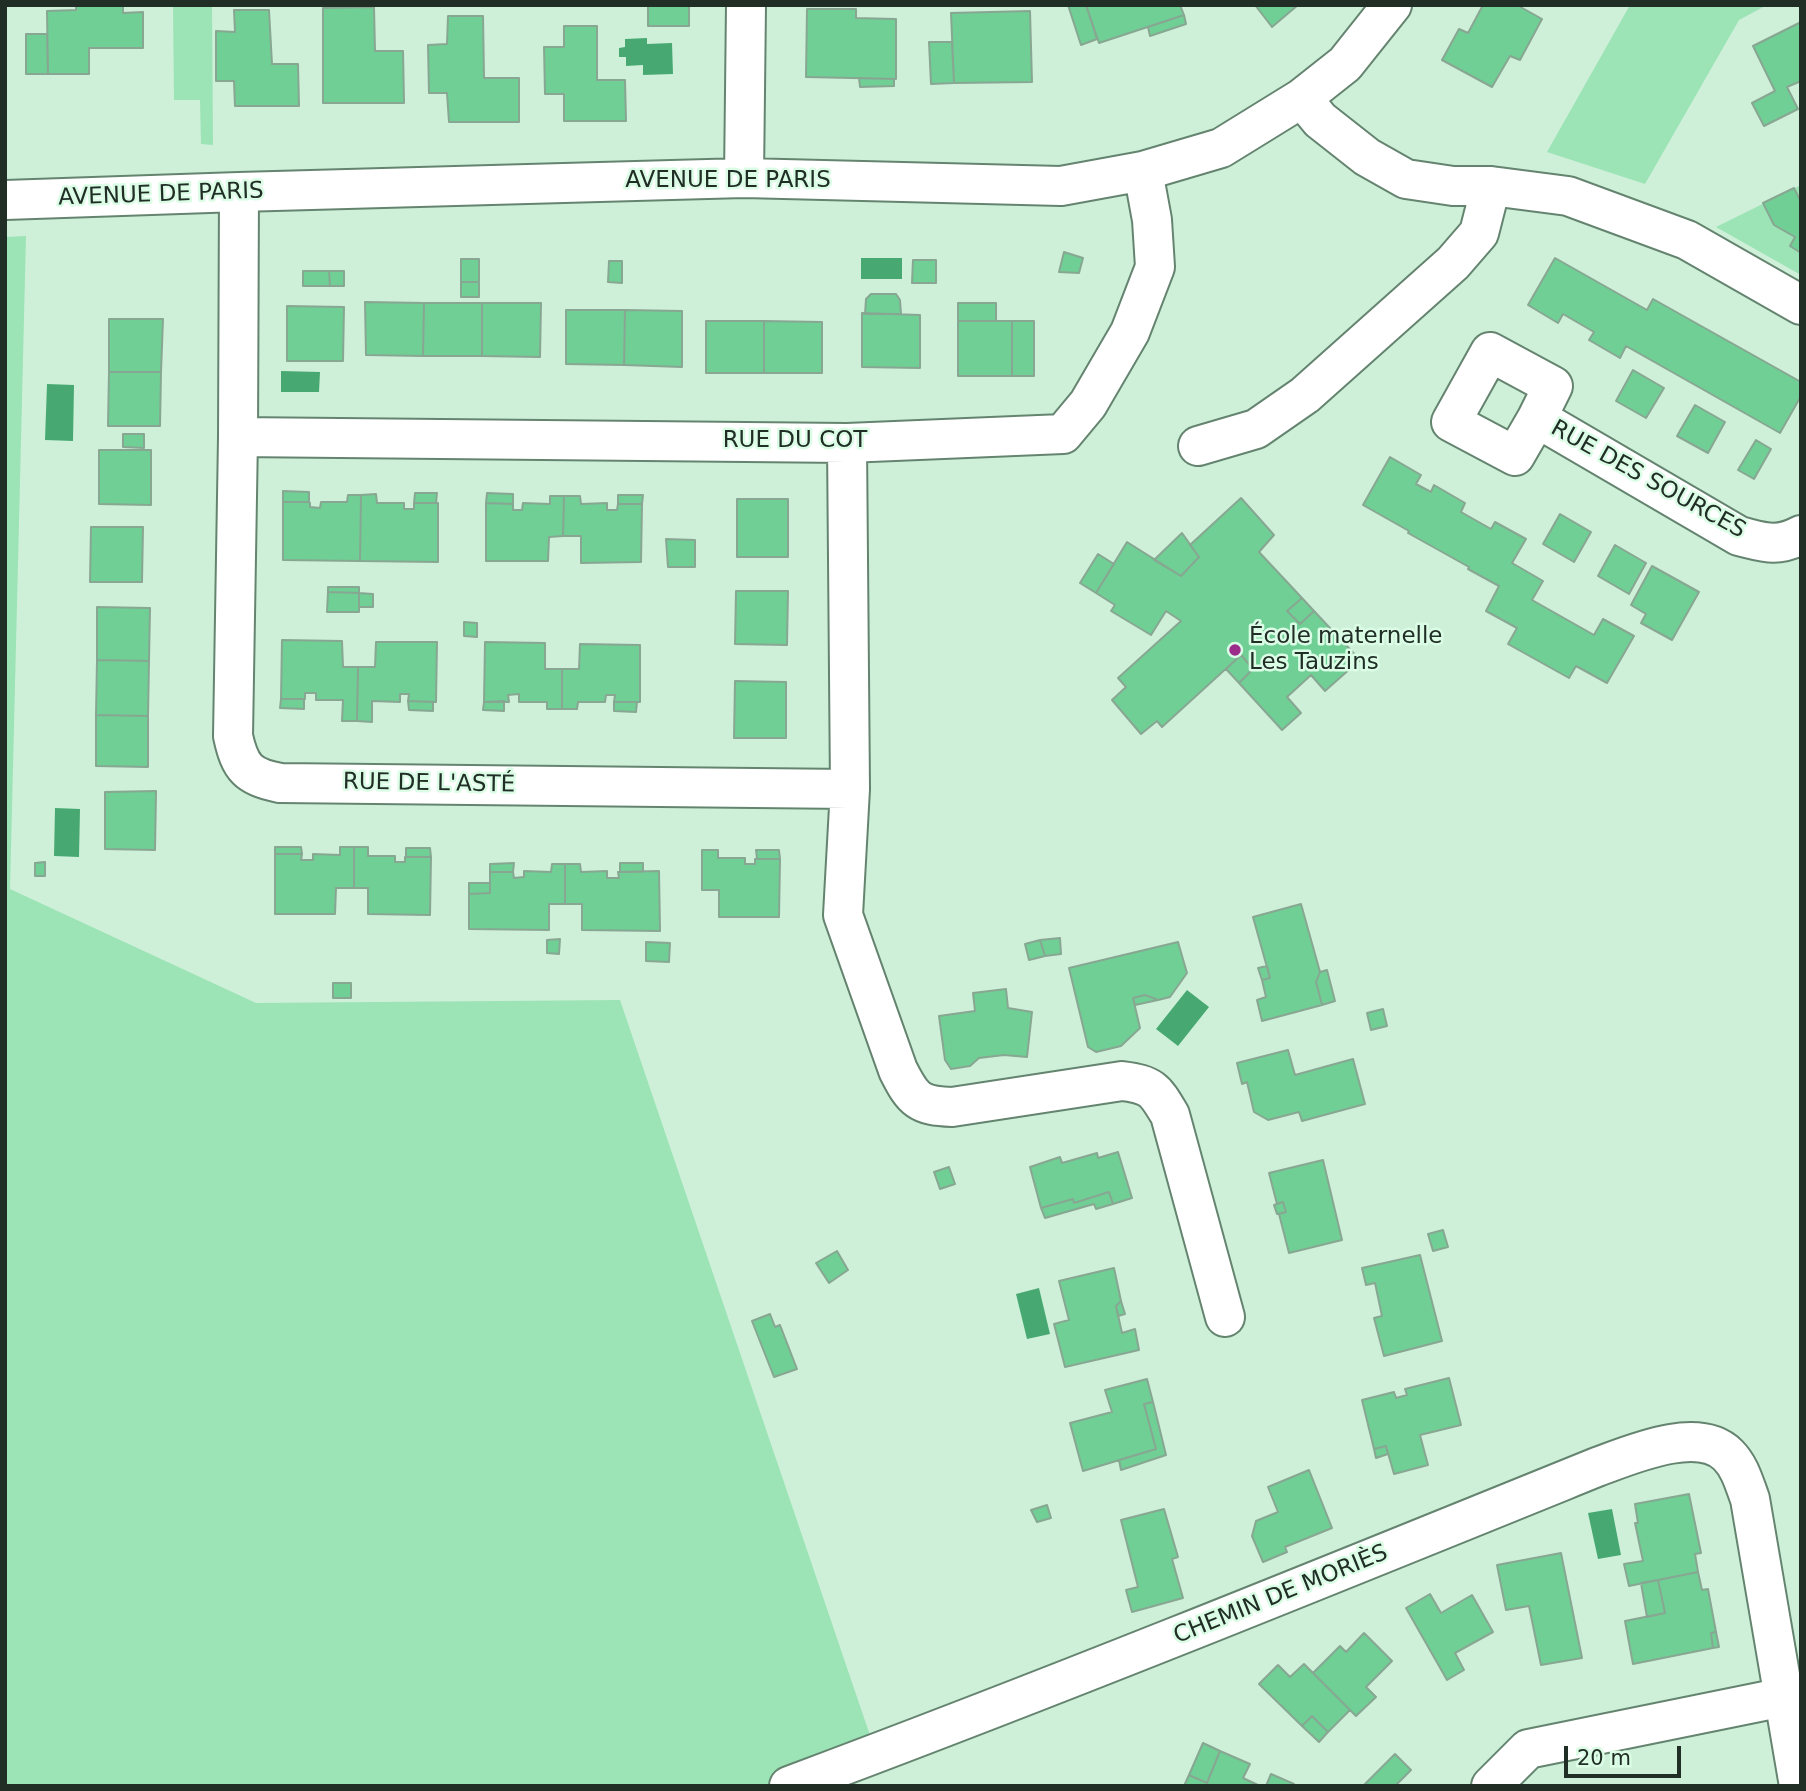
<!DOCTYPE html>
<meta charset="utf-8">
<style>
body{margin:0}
#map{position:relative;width:1806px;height:1791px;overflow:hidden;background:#cef0d9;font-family:"DejaVu Sans",sans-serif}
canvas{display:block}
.frame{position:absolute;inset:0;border:7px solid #212e26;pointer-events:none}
.scale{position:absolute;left:1564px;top:1746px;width:117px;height:32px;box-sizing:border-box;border:4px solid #212e26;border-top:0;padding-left:9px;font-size:21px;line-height:24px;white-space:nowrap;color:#212e26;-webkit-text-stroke:5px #dbfde6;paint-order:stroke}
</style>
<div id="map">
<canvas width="1806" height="1791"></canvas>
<div class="frame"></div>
<div class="scale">20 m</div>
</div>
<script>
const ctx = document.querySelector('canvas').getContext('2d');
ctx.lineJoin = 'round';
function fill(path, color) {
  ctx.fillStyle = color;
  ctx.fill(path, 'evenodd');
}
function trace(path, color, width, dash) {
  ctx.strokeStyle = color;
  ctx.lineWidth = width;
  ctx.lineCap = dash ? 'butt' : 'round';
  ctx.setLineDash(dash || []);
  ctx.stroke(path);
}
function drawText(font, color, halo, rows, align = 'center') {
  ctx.font = font + ' "DejaVu Sans",sans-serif';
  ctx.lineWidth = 5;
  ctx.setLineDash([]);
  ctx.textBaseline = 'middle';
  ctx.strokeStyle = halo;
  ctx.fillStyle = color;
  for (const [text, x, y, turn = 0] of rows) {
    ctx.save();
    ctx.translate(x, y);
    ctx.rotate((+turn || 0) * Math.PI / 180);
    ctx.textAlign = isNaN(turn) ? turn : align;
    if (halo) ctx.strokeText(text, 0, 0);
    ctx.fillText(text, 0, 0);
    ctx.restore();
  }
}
fill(new Path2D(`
 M173,5H212L213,145L201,144L200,100H174Z
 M1630,5H1767L1739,20L1645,184L1547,152Z
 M1801,185V275L1716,227Z
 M26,236L10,889L256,1003L620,1000L876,1753L785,1786H5V237Z`), '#9ce3b6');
fill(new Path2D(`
 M647,38V44L672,43L673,74L643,75V65L626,66V57H619V48L625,47V39Z
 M861,258H902V279H861Z
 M281,371L320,372L319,392H281Z
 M47,384L74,385L73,441L45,440Z
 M55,808L80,809L79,857L54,856Z
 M1187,990L1209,1007L1178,1046L1156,1029Z
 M1039,1288L1050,1334L1027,1339L1016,1294Z
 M1612,1509L1621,1555L1598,1559L1588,1513Z`), '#47a971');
const building = new Path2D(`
 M76,5H123V13L143,12V48H89V74H48L47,11L76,10Z
 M648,5H689V26H648Z
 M1068,5H1086L1097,39L1081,45Z
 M1086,5H1180L1184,15L1099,43Z
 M1255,5H1298L1272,27Z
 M1483,5H1517L1542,19L1520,60L1510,56L1492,87L1442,60L1459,29L1468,33Z
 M374,7L375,51H403L404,103H323V8Z
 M807,9H856V18L896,19V79L806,77Z
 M234,10H269L272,64H298L299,106H235L234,81H216V31L235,32Z
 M1030,11L1032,82L954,83L951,13Z
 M1184,15L1186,24L1150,36L1148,27Z
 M448,16H483L484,78H519V122H449L447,93H429L428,45L447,44Z
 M1801,22V81L1787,87L1798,109L1764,126L1752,103L1775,91L1753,46Z
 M564,26H597V80H625L626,121H564V94H545L544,47H564Z
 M26,34H47L48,74H26Z
 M929,42H952L954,83L931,84Z
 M859,78L894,79V86L860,87Z
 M1794,188L1801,202V253L1790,246L1795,237L1774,225L1763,203Z
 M1064,252L1083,258L1079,273L1059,272Z
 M1555,258L1647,310L1653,299L1801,382V396L1780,433L1626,346L1620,358L1589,340L1594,332L1563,314L1558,323L1528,305Z
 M461,259H479V282H461Z
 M913,260H936V283H912Z
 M609,261H622V283L608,282Z
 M303,271H329L330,286H303Z
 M329,271H344V286H330Z
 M461,282H479V297H461Z
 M871,294H896L900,300L901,314H865L866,299Z
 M365,302L424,303L423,356L366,355Z
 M424,303H482V356H423Z
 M482,303H541L540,357L482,356Z
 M958,303H996V321H958Z
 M287,306L344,307L343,361H287Z
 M566,310H625L624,365L566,364Z
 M625,310L682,311V367L624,365Z
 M862,313L920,315V368L862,367Z
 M109,319H163L161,372H109Z
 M706,321H764V373H706Z
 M764,321L822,322V373H764Z
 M958,321H1012V376H958Z
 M1012,321H1034V376H1012Z
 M1633,370L1664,388L1646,418L1616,401Z
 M109,372H161L160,426H108Z
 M1695,405L1725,422L1708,453L1677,436Z
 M123,434H144V448L123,447Z
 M1756,440L1771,449L1754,479L1738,470Z
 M99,450H151V505L99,504Z
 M1390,457L1421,475L1416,484L1431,492L1434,485L1465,503L1461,512L1491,529L1495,522L1526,539L1512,563L1543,581L1532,600L1594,635L1603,619L1634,636L1607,683L1576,666L1569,678L1508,644L1517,628L1486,611L1499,586L1468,569L1469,567L1408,533L1409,531L1363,505Z
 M283,491L309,492V502H283Z
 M415,493H437L436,503H414Z
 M487,493L513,494V504L486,503Z
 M376,494L377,503H404V509H414V503H438V562L360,561L361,495Z
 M348,495H361L360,561L283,560V502H309L310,503V507L320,508L321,502H347Z
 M618,495H643L642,504H618Z
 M550,496H564L563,536L549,537L548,561H486V503L513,504V510H522L523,503L550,504Z
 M564,496H580L581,504L607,503V510H617L618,504H642L641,562L581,563V536H563Z
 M1241,498L1274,535L1259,552L1302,598L1287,611L1300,624L1314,611L1360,660L1325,691L1311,675L1287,697L1301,713L1282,730L1239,683L1253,669L1241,655L1162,727L1157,721L1141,734L1112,700L1126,687L1118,678L1181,621L1166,611L1151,635L1111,611L1115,605L1096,593L1127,542L1181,576L1199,557L1190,545Z
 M737,499H788V557H737Z
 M1560,514L1591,532L1574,562L1543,544Z
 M91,527H143L142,582H90Z
 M1182,533L1199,557L1181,576L1154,560Z
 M666,539L695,540V567H668Z
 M1615,545L1646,563L1629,594L1598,576Z
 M1098,554L1114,564L1096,593L1080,583Z
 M1652,566L1699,592L1672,640L1641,623L1646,614L1631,605Z
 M328,587H359V593L328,592Z
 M736,591H788L787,645L735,644Z
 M328,592L359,593V612H327Z
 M359,593L373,594V607H359Z
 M1302,598L1314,611L1300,624L1287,611Z
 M97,607L150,608L149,661L97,660Z
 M464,622L477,623V637L464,636Z
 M282,640L342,641L343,667H358L357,721H342L343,700H316V693H305V699H281Z
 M376,642H437L436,702L408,701L409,694H400V702L372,701V722L357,721L358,667H375Z
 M485,642L545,643V669H562V709H547V702H519V694L508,695L509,702H484Z
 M580,644L640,645V702H614L615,695H606L605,702H578L577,709H562V669H579Z
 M1241,655L1253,669L1239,683L1226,669Z
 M97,660L149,661L148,716L96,715Z
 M735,681L786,682V738H734Z
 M281,699H304V709L280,708Z
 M408,701L433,702V711L409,710Z
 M504,701V711L483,710L484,702Z
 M614,702H637L636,712L614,711Z
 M96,715L148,716V767L96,766Z
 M156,791L155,850L105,849V792Z
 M275,847H301L302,854H275Z
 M340,847H354V888H336L335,914H275V854H302L301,860H313V854L340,855Z
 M354,847H368V856H395V862H405V857H431L430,915L368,914V888H354Z
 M406,848H430L431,857H406Z
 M702,850H718V858H745V864H755V859H780L779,917H719V890H702Z
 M756,850H779L780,859H757Z
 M45,862V876H35V863Z
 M514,863L513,872H490V864Z
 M620,863H643V872H620Z
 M552,864H565V904H549V930L469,929V894L490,893V872H513L514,878L524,877V871L551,872Z
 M565,864H580L581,872L607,871V878H619L618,872L659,871L660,931L582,930V904H565Z
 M469,883H490V893L469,894Z
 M1301,904L1320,972L1316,982L1322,1005L1262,1021L1257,1000L1266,997L1262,980L1270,978L1253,917Z
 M1060,938L1061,954L1045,956L1040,940Z
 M560,939L559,954L547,953V940Z
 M1040,940L1045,956L1029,960L1025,944Z
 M646,942L670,943L669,962L646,961Z
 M1178,942L1187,973L1170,997L1158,1000L1145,995L1133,998L1140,1028L1121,1046L1096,1052L1088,1047L1069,968Z
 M1267,966L1270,978L1262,980L1258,968Z
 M1327,970L1335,1001L1322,1005L1316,982L1320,972Z
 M333,983H351V998H333Z
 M1006,989L1008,1008L1032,1012L1027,1057L1004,1055L979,1058L970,1066L951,1069L945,1060L939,1016L975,1011L973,993Z
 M1145,995L1158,1000L1135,1005L1133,998Z
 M1383,1009L1387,1026L1371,1030L1367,1013Z
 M1288,1050L1295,1075L1353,1059L1365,1104L1302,1121L1299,1112L1268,1120L1254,1112L1247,1082L1242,1084L1237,1063Z
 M1118,1152L1132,1198L1113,1204L1109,1192L1074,1203L1073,1199L1041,1208L1030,1167L1060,1157L1062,1163L1097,1153L1098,1158Z
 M1323,1160L1342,1240L1289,1253L1279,1214L1286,1212L1283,1202L1277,1204L1269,1173Z
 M949,1167L955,1184L940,1189L934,1172Z
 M1109,1192L1113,1204L1096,1209L1094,1204L1045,1218L1041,1208L1073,1199L1074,1203Z
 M1283,1202L1286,1212L1277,1214L1274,1205Z
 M1443,1230L1448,1247L1433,1251L1428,1234Z
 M837,1251L848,1270L829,1283L816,1263Z
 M1420,1255L1442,1341L1384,1356L1374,1318L1382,1316L1375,1283L1366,1285L1362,1268Z
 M1114,1268L1121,1301L1116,1306L1122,1333L1135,1329L1139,1350L1065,1367L1054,1324L1069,1320L1059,1281Z
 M1121,1301L1125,1314L1118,1316L1116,1306Z
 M770,1314L775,1327L780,1325L797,1369L774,1377L752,1321Z
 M1449,1378L1461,1425L1420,1435L1428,1465L1394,1474L1386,1446L1374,1449L1362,1400L1394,1392L1396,1398L1407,1395L1405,1389Z
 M1147,1379L1153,1402L1144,1404L1156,1449L1083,1471L1070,1423L1112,1412L1105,1390Z
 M1153,1402L1166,1455L1121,1470L1119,1460L1156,1449L1144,1404Z
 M1386,1446L1388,1454L1376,1458L1374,1449Z
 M1309,1470L1332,1528L1285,1547L1287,1552L1263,1562L1252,1536L1256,1521L1278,1512L1268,1487Z
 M1689,1494L1701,1553L1695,1554L1698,1572L1629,1586L1624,1564L1643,1561L1635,1523H1638L1635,1504Z
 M1047,1505L1051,1518L1037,1522L1031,1510Z
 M1164,1509L1178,1557L1172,1559L1183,1598L1132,1612L1126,1590L1138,1587L1121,1520Z
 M1561,1553L1582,1658L1541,1665L1529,1606L1506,1610L1497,1565Z
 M1698,1572L1702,1590L1708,1589L1716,1632L1711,1633L1713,1648L1633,1664L1625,1621L1665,1613L1658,1580Z
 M1658,1580L1665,1613L1647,1617L1641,1583Z
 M1430,1594L1441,1613L1472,1595L1493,1632L1455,1653L1464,1670L1447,1680L1406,1608Z
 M1716,1632L1719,1647L1713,1648L1711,1633Z
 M1364,1633L1392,1661L1366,1687L1376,1697L1356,1716L1313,1673L1340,1646L1346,1652Z
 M1304,1664L1350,1710L1328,1732L1312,1716L1302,1726L1259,1684L1278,1665L1290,1677Z
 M1312,1716L1328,1732L1319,1742L1302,1726Z
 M1203,1743L1220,1751L1207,1783L1189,1775Z
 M1220,1751L1250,1764L1243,1778L1260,1786H1184L1189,1775L1207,1783Z
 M1395,1754L1411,1770L1395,1786H1367L1365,1784Z
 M1271,1774L1294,1784L1293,1786H1266Z`);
fill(building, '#6fcf95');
trace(building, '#88a792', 2);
const minor = new Path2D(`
 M1302,98L1320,120L1367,157L1406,179L1453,186H1491L1568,196L1687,240L1801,305
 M744,178L746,5
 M239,192L238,437L233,736C240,768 248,777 280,783L850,789L847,443
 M5,200L239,192L744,178L1061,186L1143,171L1221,148L1302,98L1345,64L1392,5
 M1537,418L1515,456L1451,422L1490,352L1553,386L1537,418L1739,536C1764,542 1776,548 1801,535
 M238,437L847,443L1063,434L1088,404L1130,332L1155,267L1152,220L1143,171
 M1198,446L1256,429L1305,395L1453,263L1479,233L1491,186
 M850,789L843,915L898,1070C913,1100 919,1106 952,1107L1122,1081C1153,1085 1155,1090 1170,1115L1225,1317
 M789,1786C1060,1685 1328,1576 1597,1467C1630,1455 1698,1425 1728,1455C1740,1467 1744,1483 1750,1499L1799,1786
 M1491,1786L1528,1749L1784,1697`);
trace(minor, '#658470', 42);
trace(minor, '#fff', 38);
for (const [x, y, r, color] of [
 [1235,650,7,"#9c2c89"]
]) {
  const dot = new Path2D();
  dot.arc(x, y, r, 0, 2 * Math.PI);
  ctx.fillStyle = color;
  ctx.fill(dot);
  trace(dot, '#dbfde6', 2.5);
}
drawText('23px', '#212e26', '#dbfde6', [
 ["AVENUE DE PARIS",728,181],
 ["AVENUE DE PARIS",161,195,-2],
 ["RUE DU COT",795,441],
 ["RUE DES SOURCES",1648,480,29],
 ["RUE DE L'ASTÉ",429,784,1],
 ["CHEMIN DE MORIÈS",1281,1595,-22]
]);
drawText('23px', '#212e26', '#dbfde6', [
 ["École maternelle",1249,637],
 ["Les Tauzins",1249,663]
], 'left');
</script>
